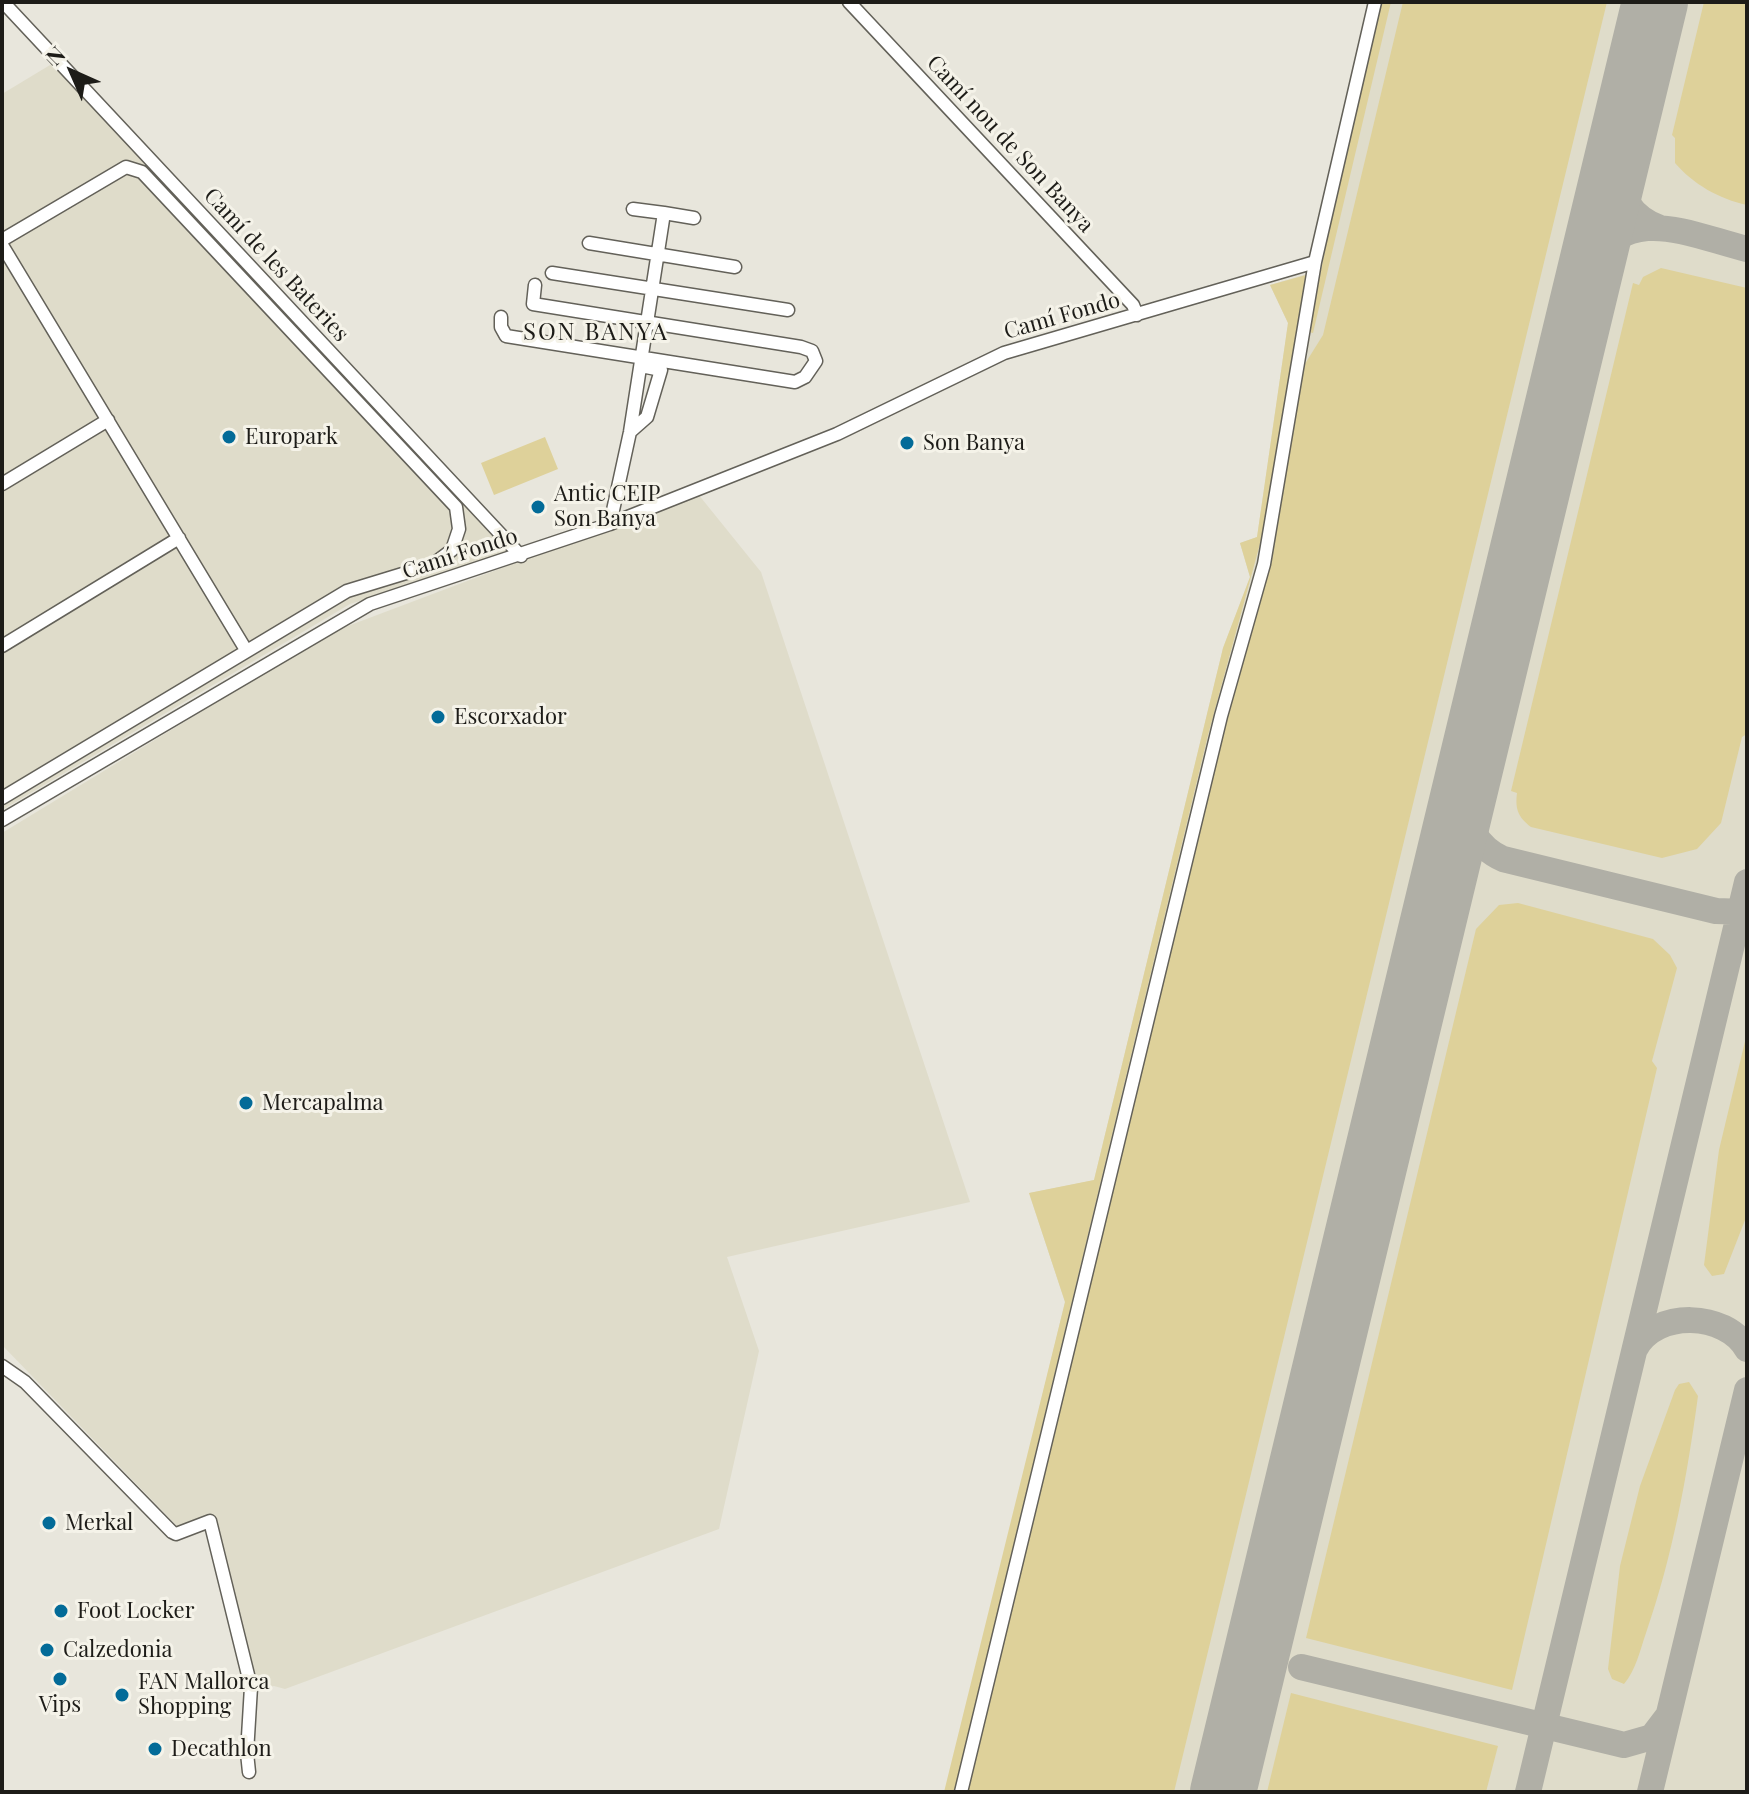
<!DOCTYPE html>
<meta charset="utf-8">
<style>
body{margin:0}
#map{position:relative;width:1749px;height:1794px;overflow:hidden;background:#e8e6dc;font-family:"Playfair Display",serif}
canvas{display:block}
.frame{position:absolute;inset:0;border:4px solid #1d1c18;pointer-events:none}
.north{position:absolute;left:32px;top:32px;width:80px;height:80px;-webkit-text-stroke:6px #f5f3e9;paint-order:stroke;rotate:315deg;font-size:22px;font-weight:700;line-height:32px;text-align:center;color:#1d1c18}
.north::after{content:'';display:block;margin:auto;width:28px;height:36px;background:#1d1c18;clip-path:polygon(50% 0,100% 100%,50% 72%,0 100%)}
</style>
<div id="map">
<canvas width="1749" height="1794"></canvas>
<div class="frame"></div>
<div class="north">N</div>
</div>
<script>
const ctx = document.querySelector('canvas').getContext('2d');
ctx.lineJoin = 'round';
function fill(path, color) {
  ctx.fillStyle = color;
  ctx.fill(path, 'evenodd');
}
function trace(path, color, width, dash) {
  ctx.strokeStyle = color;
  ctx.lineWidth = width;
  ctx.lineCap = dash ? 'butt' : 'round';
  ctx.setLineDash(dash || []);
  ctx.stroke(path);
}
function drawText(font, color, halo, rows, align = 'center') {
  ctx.font = font + ' "Playfair Display",serif';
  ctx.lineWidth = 6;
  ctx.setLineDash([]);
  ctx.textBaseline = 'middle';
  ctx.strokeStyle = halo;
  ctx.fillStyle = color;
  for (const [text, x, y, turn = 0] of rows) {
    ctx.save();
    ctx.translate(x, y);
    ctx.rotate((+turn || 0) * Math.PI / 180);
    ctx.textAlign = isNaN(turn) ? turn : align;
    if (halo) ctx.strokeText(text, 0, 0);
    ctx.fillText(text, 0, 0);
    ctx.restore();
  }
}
fill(new Path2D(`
 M1385,2H1747V1792H946L1065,1302L1029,1193L1094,1180L1223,648L1250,577L1240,543L1257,537L1288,323L1270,285L1323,269Z
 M55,62L511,552L350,604L2,810V94Z
 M698,494L761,572L970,1202L727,1257L759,1351L719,1529L285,1689L274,1686L257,1689L212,1516L178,1527L2,1345V833L332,632Z`), '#dfdcca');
fill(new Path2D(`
 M1382,2H1391L1313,333L1309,332L1337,188Z
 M1403,2H1607L1174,1792H967L1230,707L1272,560L1303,367L1323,335Z
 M1704,2H1747V205C1719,199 1693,184 1675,163V138L1672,135Z
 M1661,268L1747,288V734L1742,737L1721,823L1697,849L1662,858L1531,827C1518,817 1515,809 1517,793L1511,791L1633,283L1639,285L1643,277Z
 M1306,275L1261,540L1208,735L954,1792H944L1065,1302L1029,1193L1094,1180L1223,648L1250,577L1240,543L1257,537L1288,323L1270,285Z
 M545,437L558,469L494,495L481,463Z
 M1518,903L1653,939L1670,955L1677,968L1652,1061L1657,1068L1512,1690L1306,1638L1476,929L1499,905Z
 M1747,1033V1215L1724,1274L1712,1276L1704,1265L1719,1150Z
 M1689,1382L1698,1396C1687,1477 1673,1555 1646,1633C1640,1650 1636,1670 1624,1684L1612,1679L1608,1669L1620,1566L1640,1486L1675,1390L1679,1384Z
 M1291,1693L1498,1746L1486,1792H1267Z`), '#ded19a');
trace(new Path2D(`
 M1617,160C1616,192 1630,217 1660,228
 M1591,268C1627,201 1689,235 1747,249
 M1461,796C1468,823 1474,846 1503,859L1716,911L1747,912
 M1635,1349C1656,1309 1726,1312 1747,1349
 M1301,1667L1624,1745L1652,1737L1668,1716
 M1528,1792L1747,882
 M1650,1792L1747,1390`), '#b0afa6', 26);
trace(new Path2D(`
 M1223,1792L1655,2`), '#b0afa6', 66);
const minor = new Path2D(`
 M3,2L521,556
 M849,2L1133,305L1137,315
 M664,213L694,218
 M2,240L126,167L142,172L456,507L459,529L452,550L432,565L347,591L2,798
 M589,243L735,267
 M2,245L246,650
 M552,273L788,310
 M501,317V327L506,336L795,382L805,377L816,361L812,351L801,347L533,304L535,285
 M630,432L647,417L661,370L641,366
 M2,484L108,420
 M610,524L630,432L664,213L633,209
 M2,646L179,538
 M2,820L370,604L610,524L837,434L1004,353L1315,262
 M2,1366L25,1382L172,1532L176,1534L210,1521L251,1687L247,1753L249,1772
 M961,1792L1221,716L1264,564L1315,262L1375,2`);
trace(minor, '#636159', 15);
trace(minor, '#fff', 12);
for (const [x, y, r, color] of [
 [229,437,8,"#036b98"],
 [907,443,8,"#036b98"],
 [538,507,8,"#036b98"],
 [438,717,8,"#036b98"],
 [246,1103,8,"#036b98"],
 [49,1523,8,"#036b98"],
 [61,1611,8,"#036b98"],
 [47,1650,8,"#036b98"],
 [60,1679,8,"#036b98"],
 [122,1695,8,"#036b98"],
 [155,1749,8,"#036b98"]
]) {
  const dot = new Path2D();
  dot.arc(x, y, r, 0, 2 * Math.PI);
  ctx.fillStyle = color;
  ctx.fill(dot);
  trace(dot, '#f5f3e9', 3);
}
drawText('22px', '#1d1c18', '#f5f3e9', [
 ["Camí nou de Son Banya",1010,144,47],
 ["Camí de les Bateries",276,265,47],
 ["Camí Fondo",1062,316,-16],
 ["Camí Fondo",460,554,-18]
]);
drawText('22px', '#1d1c18', '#f5f3e9', [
 ["Europark",245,437],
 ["Son Banya",923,443],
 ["Antic CEIP",554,494],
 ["Son Banya",554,519],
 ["Escorxador",454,717],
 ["Mercapalma",262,1103],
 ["Merkal",65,1523],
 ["Foot Locker",77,1611],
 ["Calzedonia",63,1650],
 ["FAN Mallorca",138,1682],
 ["Shopping",138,1707],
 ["Vips",60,1705,"center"],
 ["Decathlon",171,1749]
], 'left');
ctx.letterSpacing = '2px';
drawText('24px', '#1d1c18', '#f5f3e9', [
 ["SON BANYA",596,333]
]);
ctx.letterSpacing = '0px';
</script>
